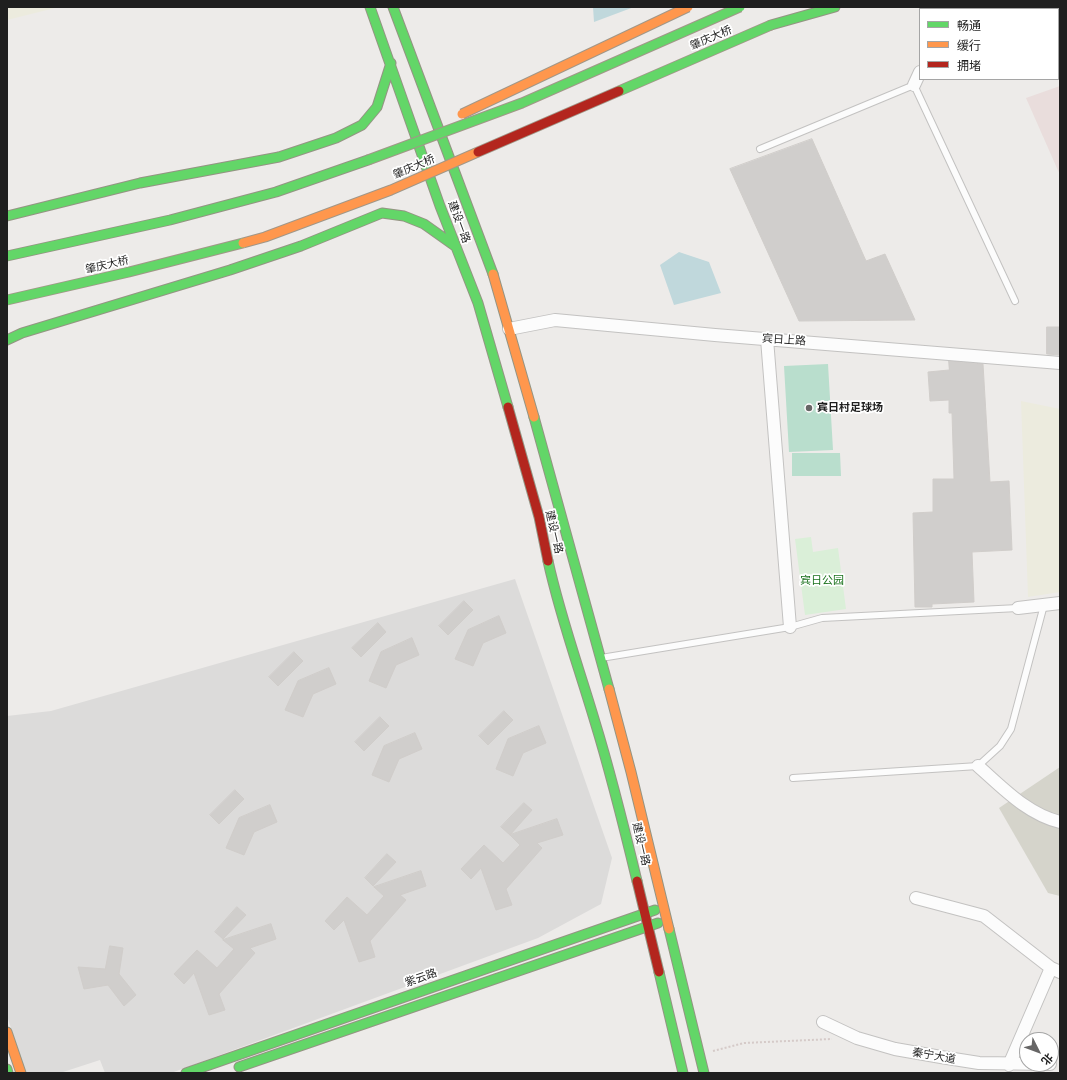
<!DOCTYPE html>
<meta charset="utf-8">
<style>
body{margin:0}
#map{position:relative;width:1067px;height:1080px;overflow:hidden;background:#edebe9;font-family:Mulish,"Noto Sans SC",sans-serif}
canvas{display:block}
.frame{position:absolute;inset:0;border:8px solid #1f1f1f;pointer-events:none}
.legend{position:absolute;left:919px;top:8px;width:140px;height:72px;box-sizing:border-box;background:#fff;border:1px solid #a5a5a5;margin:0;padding:5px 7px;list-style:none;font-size:12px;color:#1f1f1f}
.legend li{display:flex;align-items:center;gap:8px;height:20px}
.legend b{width:20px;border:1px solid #a5a5a5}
.north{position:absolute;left:1019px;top:1032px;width:40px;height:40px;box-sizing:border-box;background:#fff;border:1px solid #a5a5a5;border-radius:50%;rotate:132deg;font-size:11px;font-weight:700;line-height:16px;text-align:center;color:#1f1f1f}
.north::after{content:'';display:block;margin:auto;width:14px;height:18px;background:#676666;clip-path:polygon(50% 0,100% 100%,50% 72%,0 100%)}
</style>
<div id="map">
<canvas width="1067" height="1080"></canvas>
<div class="frame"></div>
<ul class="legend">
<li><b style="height:5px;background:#63d668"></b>畅通</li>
<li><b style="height:5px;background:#ff974d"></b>缓行</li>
<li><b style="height:5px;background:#b3261e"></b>拥堵</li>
</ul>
<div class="north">北</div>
</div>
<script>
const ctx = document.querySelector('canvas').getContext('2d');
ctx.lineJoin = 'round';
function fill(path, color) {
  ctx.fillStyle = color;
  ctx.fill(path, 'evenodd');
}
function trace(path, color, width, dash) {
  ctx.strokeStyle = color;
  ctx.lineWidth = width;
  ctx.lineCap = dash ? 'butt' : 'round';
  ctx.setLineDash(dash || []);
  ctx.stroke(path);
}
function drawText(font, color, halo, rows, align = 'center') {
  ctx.font = font + ' Mulish,"Noto Sans SC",sans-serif';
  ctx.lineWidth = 3.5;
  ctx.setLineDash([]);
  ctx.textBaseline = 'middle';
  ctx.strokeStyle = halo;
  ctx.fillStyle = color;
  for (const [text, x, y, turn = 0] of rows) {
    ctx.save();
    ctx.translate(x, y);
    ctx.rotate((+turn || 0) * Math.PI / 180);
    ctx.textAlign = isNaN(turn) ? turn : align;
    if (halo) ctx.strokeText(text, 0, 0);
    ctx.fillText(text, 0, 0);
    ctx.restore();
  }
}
fill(new Path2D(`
 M515,579L612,858L601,904L538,938L171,1073H105L100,1060L60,1073H26L7,1016V716L51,711Z`), '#dcdbda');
fill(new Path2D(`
 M1060,86V175L1026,98Z`), '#e9dddc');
fill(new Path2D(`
 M1060,767V896L1048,893L999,808Z`), '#d5d4cb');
fill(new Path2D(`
 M7,7H59L7,20Z
 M1021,401L1060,409V592L1028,597Z`), '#ecebde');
fill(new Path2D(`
 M811,537L813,552L838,548L846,609L805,615L795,539Z`), '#daefd8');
fill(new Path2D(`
 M828,364L833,450L789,452L784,366Z
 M792,453H840L841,476H792Z`), '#b9decd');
fill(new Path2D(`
 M593,7H634L594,22Z
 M679,252L709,262L721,293L674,305L660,265Z`), '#c0d8dc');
const building = new Path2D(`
 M812,139L866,261L885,254L915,320L799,321L730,169Z
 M1047,327H1060V355L1047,354Z
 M949,361L983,364L990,482L1009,481L1012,550L972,552L974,602L932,604V607H915L913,513L933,512V479H954L952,413H949V400L930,401L928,372L949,370Z
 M464,601L473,610L448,635L439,626Z
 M499,616L506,633L483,643L473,666L455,659L468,630Z
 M378,623L386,632L361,657L352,648Z
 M412,638L419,655L396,665L386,688L369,681L381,652Z
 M294,652L303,661L278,686L269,677Z
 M329,668L336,684L313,694L303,717L285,710L298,681Z
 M504,711L513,720L488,745L479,736Z
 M380,717L389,726L364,751L355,742Z
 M539,726L546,743L523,753L513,776L496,769L508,739Z
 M415,733L422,749L399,759L389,782L372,775L384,746Z
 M235,790L244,799L219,824L210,815Z
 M524,803L532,810L510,835L501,827Z
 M270,805L277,822L254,832L244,855L226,848L239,818Z
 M557,819L563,835L537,843L542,848L506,889L512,905L496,910L481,868L471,879L461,869L484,845L503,863L520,845L510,835Z
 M387,854L396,862L373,886L365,878Z
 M421,871L426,886L400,895L406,900L370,941L375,957L359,962L344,920L334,930L325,921L347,897L367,915L384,896L374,887Z
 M237,907L246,915L223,939L215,932Z
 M271,924L276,939L250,948L255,953L219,994L225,1010L209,1015L194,973L184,984L174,974L197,950L217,968L234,949L223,940Z
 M110,946L123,948L119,974L136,995L124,1006L108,985L84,989L78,967L105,969Z`);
fill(building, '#d0cecc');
trace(building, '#d0cdca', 1);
const lane = new Path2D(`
 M760,149L914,85L1015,301
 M601,658L790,627L822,618L1018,608
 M793,778L978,766L1000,746L1011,729L1044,605`);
const street = new Path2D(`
 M1014,7L1015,9
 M950,9L951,7
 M1058,50L1060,52
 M914,85L920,72
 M509,329L555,320L715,335L1060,363
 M767,339L790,627
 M1018,608L1060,603
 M978,766C1003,788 1027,814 1060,822
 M916,898L984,916L1051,968L1060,972
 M823,1022L857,1038L895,1049L941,1057L979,1063L1050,1064
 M1009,1065L1051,968`);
const fast = new Path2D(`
 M370,7L440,206L478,303L508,407
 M393,7L493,274
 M771,25L835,7
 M7,216L140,183L279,157L336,138L362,125L377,107L391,63
 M7,256L170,220L276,192L368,160
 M7,340L22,333L230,270L301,246L382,213L404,216L424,224L455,246
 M534,417L609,689
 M548,561C560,616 579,668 595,722C611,774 624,827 637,881
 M669,929L704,1073
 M659,972L683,1073
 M239,1067L658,923
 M7,1069L8,1073
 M186,1073L655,910`);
const slow = new Path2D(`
 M493,274L534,417
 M609,689L631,772L669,929
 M7,1032L21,1073`);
const jam = new Path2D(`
 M508,407L539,517L548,561
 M637,881L659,972`);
trace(lane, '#c3c2c1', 8);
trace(street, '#c3c2c1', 14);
trace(fast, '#949483', 11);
trace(slow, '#949483', 11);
trace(jam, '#949483', 11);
trace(new Path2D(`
 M713,1051L744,1043L832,1039`), '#d5cac8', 2, [2, 2]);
trace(lane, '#fcfcfc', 6);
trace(street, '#fcfcfc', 12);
trace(fast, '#63d668', 9);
trace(slow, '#ff974d', 9);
trace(jam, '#b3261e', 9);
const fastBridge = new Path2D(`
 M619,91L771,25
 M368,160L522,103L740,7
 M7,300L129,272L243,243`);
const slowBridge = new Path2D(`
 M462,114L688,7
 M243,243L265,237L391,190L478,152`);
const jamBridge = new Path2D(`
 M478,152L619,91`);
trace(fastBridge, '#a19788', 11, []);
trace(slowBridge, '#a19788', 11, []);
trace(jamBridge, '#a19788', 11, []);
trace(fastBridge, '#63d668', 9);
trace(slowBridge, '#ff974d', 9);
trace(jamBridge, '#b3261e', 9);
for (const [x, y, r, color] of [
 [809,408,4,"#676666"]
]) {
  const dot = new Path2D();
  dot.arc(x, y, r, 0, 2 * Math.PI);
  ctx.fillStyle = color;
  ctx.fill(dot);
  trace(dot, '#fff', 1.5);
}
drawText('11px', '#1f1f1f', '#fff', [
 ["肇庆大桥",711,38,-23],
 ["肇庆大桥",414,167,-23],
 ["建设一路",459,222,70],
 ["肇庆大桥",107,265,-13],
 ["宾日上路",784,340,4],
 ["建设一路",554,532,77],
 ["建设一路",641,844,77],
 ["紫云路",421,978,-19],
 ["秦宁大道",934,1056,10]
]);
drawText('bold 11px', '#1f1f1f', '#fff', [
 ["宾日村足球场",817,408]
], 'left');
drawText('11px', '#19721c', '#fff', [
 ["宾日公园",822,581]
]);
</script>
